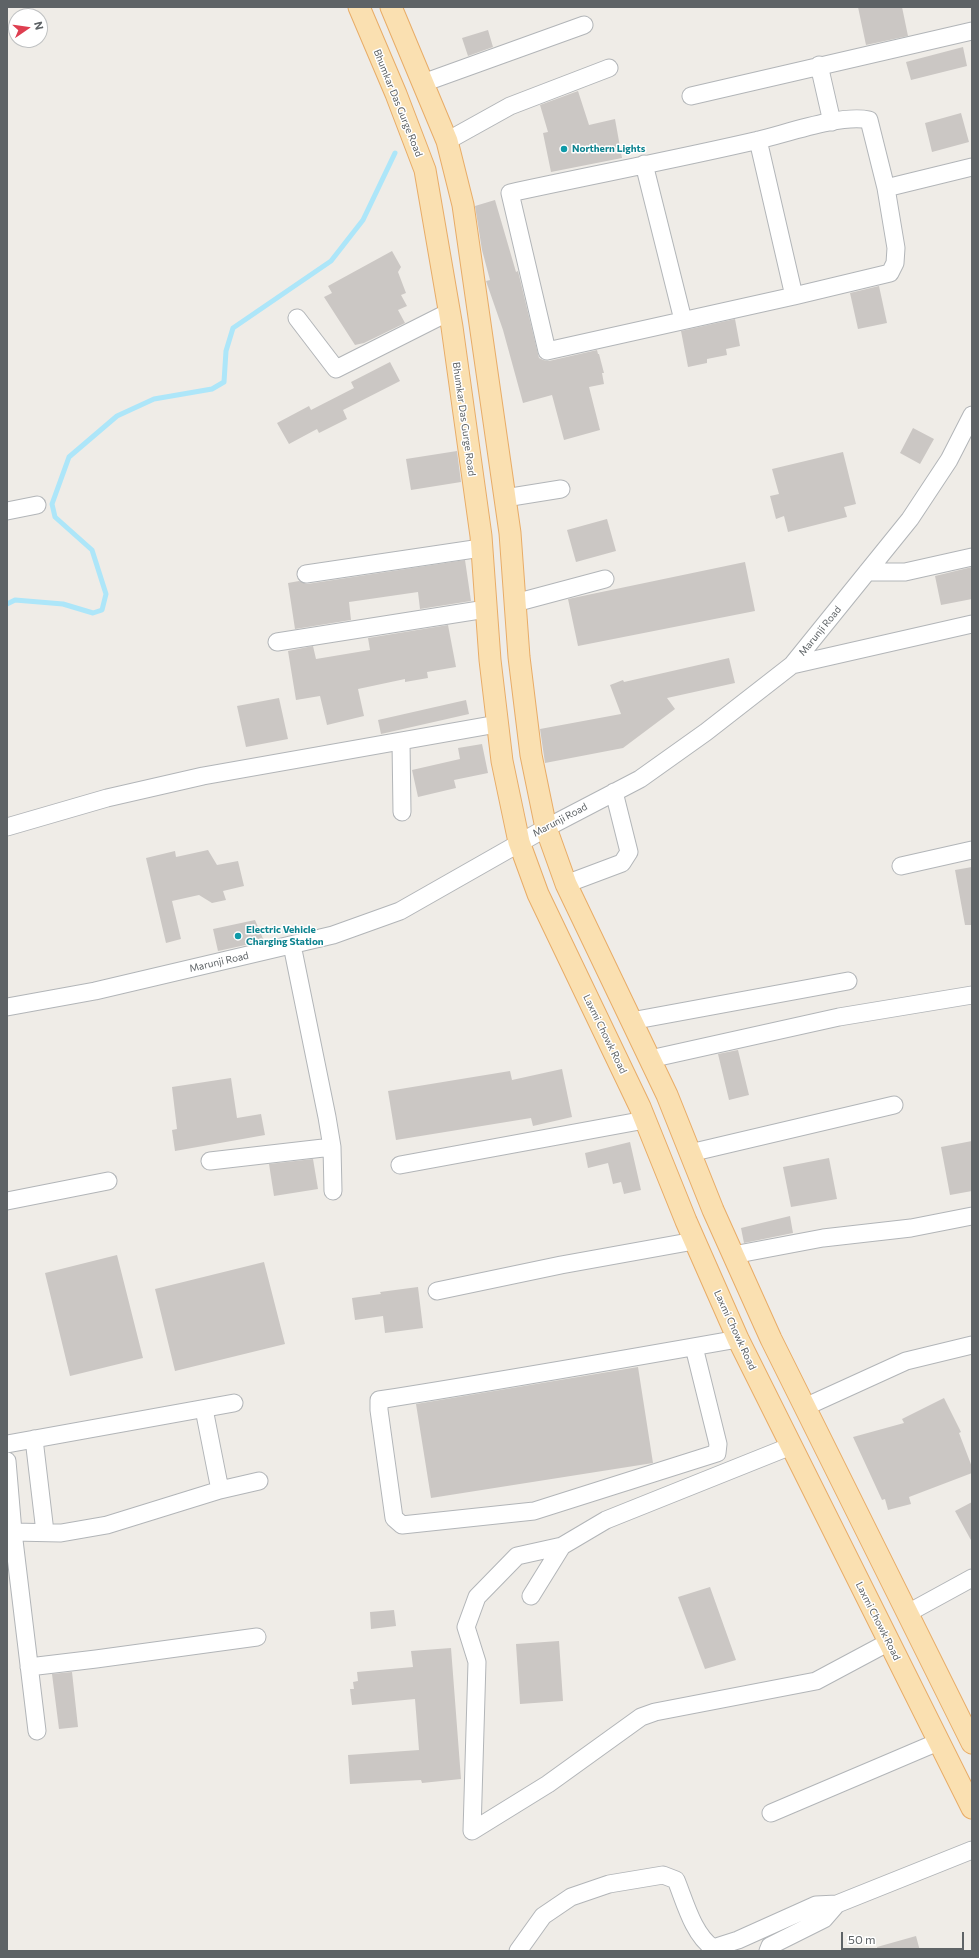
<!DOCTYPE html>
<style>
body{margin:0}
#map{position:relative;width:979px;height:1958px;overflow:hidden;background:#efece7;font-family:Commissioner,sans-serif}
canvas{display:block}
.frame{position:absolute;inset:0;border:8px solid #5e6366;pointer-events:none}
.north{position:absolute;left:8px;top:8px;width:40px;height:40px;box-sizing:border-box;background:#fff;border:1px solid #bfc1c2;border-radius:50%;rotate:77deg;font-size:11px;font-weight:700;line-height:16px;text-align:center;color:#5e6366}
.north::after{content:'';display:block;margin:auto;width:14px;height:18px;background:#de3e50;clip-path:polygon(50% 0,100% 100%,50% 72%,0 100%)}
.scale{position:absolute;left:841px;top:1932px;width:123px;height:18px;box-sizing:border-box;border:2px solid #5e6366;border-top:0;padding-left:5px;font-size:12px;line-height:14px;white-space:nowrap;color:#5e6366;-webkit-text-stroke:3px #fff;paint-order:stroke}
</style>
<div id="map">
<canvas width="979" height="1958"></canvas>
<div class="frame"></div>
<div class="north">N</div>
<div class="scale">50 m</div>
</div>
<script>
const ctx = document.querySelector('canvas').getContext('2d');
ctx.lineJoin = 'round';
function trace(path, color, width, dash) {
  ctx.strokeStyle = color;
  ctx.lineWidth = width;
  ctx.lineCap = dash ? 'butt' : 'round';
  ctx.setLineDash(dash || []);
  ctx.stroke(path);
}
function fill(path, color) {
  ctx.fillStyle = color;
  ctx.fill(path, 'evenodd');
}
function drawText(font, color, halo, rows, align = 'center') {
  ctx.font = font + ' Commissioner,sans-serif';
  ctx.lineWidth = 3;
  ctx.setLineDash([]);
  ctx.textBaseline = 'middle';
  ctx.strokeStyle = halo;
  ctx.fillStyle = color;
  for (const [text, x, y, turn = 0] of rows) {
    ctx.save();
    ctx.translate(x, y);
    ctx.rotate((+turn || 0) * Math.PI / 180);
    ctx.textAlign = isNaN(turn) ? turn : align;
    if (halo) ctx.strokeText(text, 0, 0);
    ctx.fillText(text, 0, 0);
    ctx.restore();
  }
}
trace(new Path2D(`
 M7,604L15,600L63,604L93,613L102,610L106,594L92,550L55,517L52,504L69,457L117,416L154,399L212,389L224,382L226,351L233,328L331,261L363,220L395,153`), '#ade6f9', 5);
fill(new Path2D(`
 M858,7H902L908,36L866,45Z
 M488,30L493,47L468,56L462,38Z
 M963,47L967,66L911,80L906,62Z
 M578,91L589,125L615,119L622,158L551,172L543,133L548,132L540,105Z
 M961,113L969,142L932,152L925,123Z
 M495,200L516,272L518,271L539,358L543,360L549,361L597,350L598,354H599L604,373H602L604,384L589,387L600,430L564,440L552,395L523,403L503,330L486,281L490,280L482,250L475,206Z
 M392,251L401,267L398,272L406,293L401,295L407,306L398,310L405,323L364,343L355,345L324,297L332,293L328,286Z
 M879,286L887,323L858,329L850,293Z
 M735,319L740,346L726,349L727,355L707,359V363L688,367L681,331Z
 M390,362L400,381L343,410L347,419L319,433L317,429L289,444L277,423L309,406L311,410L354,388L351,382Z
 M913,428L934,439L920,464L900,453Z
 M457,451L461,482L411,490L406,459Z
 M843,452L856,504L844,507L847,517L788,532L784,516L776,519L770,496L779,494L772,469Z
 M607,519L616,551L576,562L567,530Z
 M465,560L471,601L420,609L418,592L349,602L351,620L295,629L288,583L299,581L307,584Z
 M745,562L755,611L578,646L568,599Z
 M972,567V599L941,605L935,576Z
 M448,625L456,667L427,672L428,678L405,682V679L358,689L364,716L327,725L320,696L296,700L288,651L313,646L316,659L370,650L368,638Z
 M729,658L735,683L667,698L675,709L623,748L545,763L540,729L621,714L610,685L623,680L624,682Z
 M279,698L288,739L246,747L237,706Z
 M466,700L469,714L381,734L378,720Z
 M482,744L488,773L454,780L456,788L418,797L412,770L460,759L458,748Z
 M208,850L217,865L238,861L244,886L223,891L226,900L212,903L199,895L172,901L181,939L166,943L146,858L175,851L176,857Z
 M972,867V925H965L955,870Z
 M255,920L264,941L218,951L213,929Z
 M738,1050L749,1095L729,1100L718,1054Z
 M562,1069L572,1117L533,1126L531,1118L396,1140L388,1091L510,1071L512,1080Z
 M231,1078L237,1118L261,1114L265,1135L175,1151L172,1130L177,1129L172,1087Z
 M972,1141V1191L950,1195L941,1147Z
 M630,1142L641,1190L624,1194L621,1182L613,1184L608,1163L588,1168L585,1153Z
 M829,1158L837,1199L791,1207L783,1167Z
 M313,1159L318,1189L274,1196L269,1164Z
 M790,1216L793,1233L744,1243L741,1228Z
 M117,1255L143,1358L70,1376L45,1273Z
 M264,1262L285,1344L175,1371L155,1289Z
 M418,1287L423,1328L385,1333L383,1316L355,1320L352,1298L381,1294L380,1292Z
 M638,1367L653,1463L431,1498L416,1404Z
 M944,1398L961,1432L959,1433L972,1467V1473L909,1497L911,1504L888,1510L885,1499L882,1500L853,1437L904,1423L902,1419Z
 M972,1502V1542L955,1511Z
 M710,1587L736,1660L705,1669L678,1597Z
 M394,1610L396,1626L371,1629L370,1612Z
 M559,1641L563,1701L520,1704L516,1644Z
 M451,1648L461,1779L422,1783L421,1780L350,1784L348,1755L419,1750L415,1699L352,1705L350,1689H354L353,1682L358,1681L357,1672L413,1667L411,1651Z
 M72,1672L78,1727L59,1729L52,1674Z
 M916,1936L920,1951H878L877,1947Z`), '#cbc7c4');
const minor = new Path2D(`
 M819,65L832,122
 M423,83L584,25
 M691,96L972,31
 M758,140L794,296L547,351L510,193C593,175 677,159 759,140C788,133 841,114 869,120L886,188L972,167
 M447,141L510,106L609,68
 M644,164L683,320
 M794,296L890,273L895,263L896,248L886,188
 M297,318L336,369L449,312
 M505,498L561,489
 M7,511L37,505
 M867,572H905L972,557
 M306,574L481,548
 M515,603L605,579
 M277,642L486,609
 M792,665L972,624
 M401,742L402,812
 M7,827L107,798L203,776L497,724
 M901,866L972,850
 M566,884L622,863L629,852L614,792
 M292,945L327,1117L332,1147L333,1191
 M7,1007L95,991L333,935L400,911L546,828L640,779L706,732L792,665L910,519L949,460L972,415
 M631,1021L848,981
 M650,1059L839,1017L972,995
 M690,1153L894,1105
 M210,1161L332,1147
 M400,1165L645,1120
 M7,1201L108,1181
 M733,1255L823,1238L911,1228L972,1216
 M437,1291L561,1265L694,1241
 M694,1347L718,1444L717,1453L534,1511L402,1525L394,1518L379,1410V1400C499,1381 619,1360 738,1339
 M805,1407L906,1361L972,1345
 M204,1409L220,1490
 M34,1439L45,1532
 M7,1444L234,1403
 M7,1461L13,1532L37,1731
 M13,1532L61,1533L107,1525L220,1490L259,1481
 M562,1546L517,1556L477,1597L466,1627L477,1662L472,1831L548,1784L641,1717L655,1712L816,1681L889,1642
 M531,1596L562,1546L606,1520L791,1446
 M908,1613L972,1578
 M29,1667L96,1659L257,1637
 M771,1813L938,1742
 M518,1951L543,1916L571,1897L609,1884L663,1875L676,1880C685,1902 693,1934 713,1948L738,1940L816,1905L837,1904L972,1850
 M768,1951L770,1946L824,1919L837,1904`);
const major = new Path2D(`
 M359,7L396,94L425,170L452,327L481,536L490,660L502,761L519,842L538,894L640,1107L686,1221L738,1339L972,1808
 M391,7L447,141L463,205L510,533L519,657L531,755L546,828L566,884L667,1095L713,1210L771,1339L972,1743`);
trace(minor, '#b2b5b8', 19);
trace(major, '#e8ac67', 23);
trace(minor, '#fff', 17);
trace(major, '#fae0b1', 21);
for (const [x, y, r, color] of [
 [564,149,4,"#0f9aa8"],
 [238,936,4,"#0f9aa8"]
]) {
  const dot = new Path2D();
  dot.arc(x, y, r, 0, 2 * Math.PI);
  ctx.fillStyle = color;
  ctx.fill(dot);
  trace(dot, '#fff', 1.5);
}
drawText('10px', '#5e6366', '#fff', [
 ["Bhumkar Das Gurge Road",398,103,68],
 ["Bhumkar Das Gurge Road",464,419,82],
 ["Marunji Road",820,631,-51],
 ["Marunji Road",560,820,-28],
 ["Marunji Road",219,962,-13],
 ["Laxmi Chowk Road",605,1034,64],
 ["Laxmi Chowk Road",735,1330,65],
 ["Laxmi Chowk Road",878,1621,63]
]);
drawText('bold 10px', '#0d838f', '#fff', [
 ["Northern Lights",572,149],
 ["Electric Vehicle",246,930],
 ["Charging Station",246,942]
], 'left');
</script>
